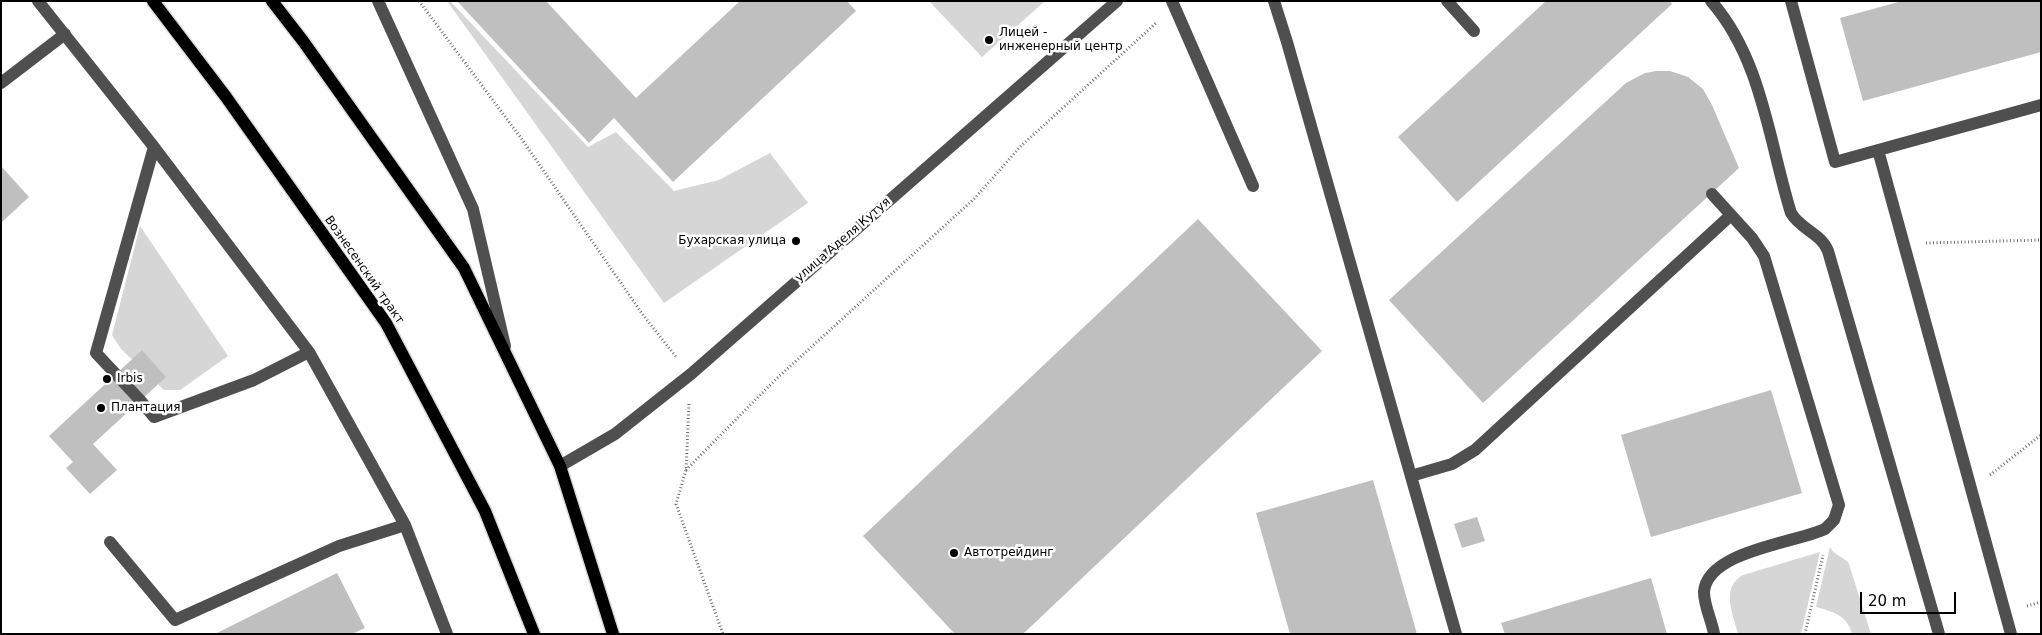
<!DOCTYPE html>
<meta charset="utf-8">
<style>
body{margin:0}
#map{position:relative;width:2042px;height:635px;overflow:hidden;background:#fff;font-family:"DejaVu Sans",sans-serif}
canvas{display:block}
.frame{position:absolute;inset:0;border:2px solid #000;pointer-events:none}
.scale{position:absolute;left:1860px;top:592px;width:96px;height:22px;box-sizing:border-box;border:2px solid #000;border-top:0;padding-left:6px;font-size:15px;line-height:18px;white-space:nowrap;color:#000;-webkit-text-stroke:4px #fff;paint-order:stroke}
</style>
<div id="map">
<canvas width="2042" height="635"></canvas>
<div class="frame"></div>
<div class="scale">20 m</div>
</div>
<script>
const ctx = document.querySelector('canvas').getContext('2d');
ctx.lineJoin = 'round';
function fill(path, color) {
  ctx.fillStyle = color;
  ctx.fill(path, 'evenodd');
}
function trace(path, color, width, dash) {
  ctx.strokeStyle = color;
  ctx.lineWidth = width;
  ctx.lineCap = dash ? 'butt' : 'round';
  ctx.setLineDash(dash || []);
  ctx.stroke(path);
}
function drawText(font, color, halo, rows, align = 'center') {
  ctx.font = font + ' "DejaVu Sans",sans-serif';
  ctx.lineWidth = 5;
  ctx.setLineDash([]);
  ctx.textBaseline = 'middle';
  ctx.strokeStyle = halo;
  ctx.fillStyle = color;
  for (const [text, x, y, turn = 0] of rows) {
    ctx.save();
    ctx.translate(x, y);
    ctx.rotate((+turn || 0) * Math.PI / 180);
    ctx.textAlign = isNaN(turn) ? turn : align;
    if (halo) ctx.strokeText(text, 0, 0);
    ctx.fillText(text, 0, 0);
    ctx.restore();
  }
}
fill(new Path2D(`
 M447,1H450L588,147L616,132L674,191L719,180L770,153L808,203L664,303Z
 M929,1H1045L982,57Z
 M140,226L228,356L180,390H164L121,349L112,335Z
 M1830,547C1834,556 1844,556 1849,564L1871,634H1852C1848,616 1832,611 1816,607Z
 M1820,552L1801,634H1738C1733,613 1720,588 1743,575Z`), '#d6d6d6');
fill(new Path2D(`
 M457,1H546L636,98L740,1H847L856,11L673,182L614,118L589,143Z
 M1546,1H1670L1672,4L1457,202L1398,137Z
 M1902,1H2041V52L1863,101L1840,18Z
 M1656,71H1670L1688,77L1703,89L1712,105L1739,168L1483,403L1389,300L1626,83L1645,73Z
 M1,166L29,197L1,223Z
 M1198,219L1322,351L1023,634H955L863,536Z
 M142,350L166,377L93,444L117,470L90,494L66,468L73,462L49,436Z
 M1771,390L1802,493L1651,537L1621,435Z
 M1373,480L1417,634H1290L1256,513Z
 M1477,517L1485,541L1462,548L1454,524Z
 M337,573L365,628L352,634H215Z
 M1651,578L1667,634H1505L1501,623Z`), '#bfbfbf');
const major = new Path2D(`
 M153,1L226,97L386,323L485,511L534,634
 M272,1L303,41L464,268L560,466L613,634`);
trace(major, '#dbdbdb', 15);
trace(new Path2D(`
 M419,1L521,138L643,315L677,358
 M1926,243L2041,240
 M689,404L686,470L676,504L723,634
 M686,470L774,381L975,198L1020,147L1156,23
 M1990,475L2041,435
 M2027,606L2041,602
 M952,634L954,632
 M1805,634L1823,555`), '#717171', 3, [1, 2.5]);
trace(new Path2D(`
 M38,1L154,147L309,352L405,525L447,634
 M378,1L473,209L505,346
 M1172,1L1253,186
 M1274,1L1287,42L1456,634
 M1447,1L1474,31
 M1711,1C1762,59 1769,142 1791,213C1801,230 1821,233 1828,251L1939,634
 M1791,1L1835,162L2041,105
 M1,83L65,34
 M154,147L96,353L140,400L154,417L254,380L309,352
 M1878,150L2011,634
 M1712,194L1752,238L1764,256L1839,505L1834,520L1825,529C1795,543 1707,551 1704,592C1704,606 1712,621 1714,634
 M560,466L615,434L691,374L1117,1
 M1411,476L1452,464L1475,450L1731,215
 M110,542L175,620L339,546L405,525`), '#4f4f4f', 12);
trace(major, '#000', 12);
for (const [x, y, r, color] of [
 [989,40,5,"#000"],
 [796,241,5,"#000"],
 [107,379,5,"#000"],
 [101,408,5,"#000"],
 [954,553,5,"#000"]
]) {
  const dot = new Path2D();
  dot.arc(x, y, r, 0, 2 * Math.PI);
  ctx.fillStyle = color;
  ctx.fill(dot);
  trace(dot, '#fff', 2);
}
drawText('12px', '#000', '#fff', [
 ["Лицей -",999,33],
 ["инженерный центр",999,47],
 ["Бухарская улица",786,241,"right"],
 ["Irbis",117,379],
 ["Плантация",111,408],
 ["Автотрейдинг",964,553]
], 'left');
drawText('12px', '#000', '#fff', [
 ["улица Аделя Кутуя",843,240,-41],
 ["Вознесенский тракт",364,270,55]
]);
</script>
